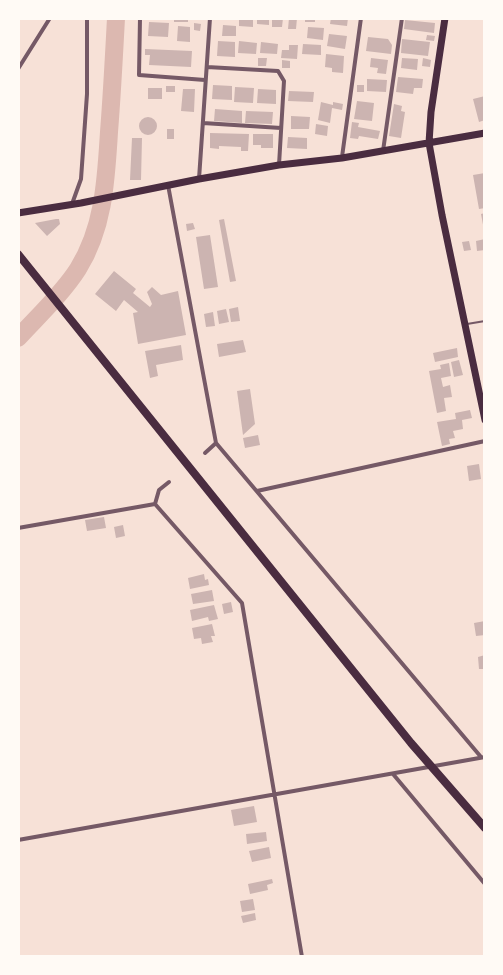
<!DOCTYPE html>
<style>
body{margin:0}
#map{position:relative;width:503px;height:975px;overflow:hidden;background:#f7e1d7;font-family:"Archivo Narrow",sans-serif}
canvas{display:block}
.frame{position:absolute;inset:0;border:20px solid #fffaf5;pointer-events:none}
</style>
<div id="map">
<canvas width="503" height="975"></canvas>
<div class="frame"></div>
</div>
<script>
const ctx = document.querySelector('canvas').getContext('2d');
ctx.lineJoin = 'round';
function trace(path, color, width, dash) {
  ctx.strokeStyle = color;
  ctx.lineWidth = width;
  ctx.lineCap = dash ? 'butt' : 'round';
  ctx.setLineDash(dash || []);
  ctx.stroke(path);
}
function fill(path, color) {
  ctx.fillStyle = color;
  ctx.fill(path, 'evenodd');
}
trace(new Path2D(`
 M18,338C38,316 62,294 78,269C104,227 106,180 109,132C112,94 114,56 116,18`), '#dcb8b0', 18);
fill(new Path2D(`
 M174,18H188V22H174Z
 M239,18H253V27L239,26Z
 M257,18H269V25L257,24Z
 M272,18H283L282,27H272Z
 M289,18H297L296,29H288Z
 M305,18H315V22H305Z
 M331,18H348L347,26L330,24Z
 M405,20L435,23L434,33L404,29Z
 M149,22L169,23L168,37L148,36Z
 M194,23L201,24L200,31L194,30Z
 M223,25L236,26V36H222Z
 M178,26L190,27V42L177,41Z
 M308,27L324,28L323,40L307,38Z
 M329,34L347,36L345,49L327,46Z
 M427,35L435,36L434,41L426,40Z
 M368,37L388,39L392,45L391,54L366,51Z
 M402,39L430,42L428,56L401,53Z
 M218,41L235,42V57L217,56Z
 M239,41L257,43L256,54L238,53Z
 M261,42L278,44L277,54L260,53Z
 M303,44L321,45V55L302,54Z
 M289,45H298L297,59L281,58L282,50H289Z
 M145,49L192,51L191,67L149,65L150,55H145Z
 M326,54L344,56L343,73L332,72V68L325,67Z
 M258,58H267L266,66H258Z
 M371,58L388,60L386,74L377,73L378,68L370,67Z
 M402,58L418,59L417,70L401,68Z
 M423,58L431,60L430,67L422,66Z
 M282,60L290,61V68H282Z
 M398,77L423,79L422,88H414L413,94L396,92Z
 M367,79L387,80L386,92L367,91Z
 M213,85L232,86V100L212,99Z
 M357,85H364V92H357Z
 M166,86H175V92H166Z
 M235,87L254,88L253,103L234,102Z
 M148,88H162V99H148Z
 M183,89H195L194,112L181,111Z
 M258,89L276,90V104L257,103Z
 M289,91L314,92L313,102L288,101Z
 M485,96V120L479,122L473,99Z
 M357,101L374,103L372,121L354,119Z
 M321,102L333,105V102L343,104L342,110L332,108L330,123L318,120Z
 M394,104L402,106L401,111L405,112L401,138L389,136Z
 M215,109L242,111V123L214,121Z
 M246,111L273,112L272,124L245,123Z
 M291,116L310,117L309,129H291Z
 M139 126a9 9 0 1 1 18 0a9 9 0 1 1-18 0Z
 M352,122L359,123L358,127L380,131L378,139L359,136L358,139L350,138Z
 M316,124L328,126L327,136L315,134Z
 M167,129H174V139H167Z
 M210,133L249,134L248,151H241V147L219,146V149L210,148Z
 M253,134H273V148H261V145H253Z
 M288,137L307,138V149L287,148Z
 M132,138H142L141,180H130Z
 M485,173V208L479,209L473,175Z
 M485,213V230H484L481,214Z
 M56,219H59L60,224L47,236L35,223Z
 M224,219L236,281L230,282L219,220Z
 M193,223L195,229L187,231L186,224Z
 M210,235L218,287L204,289L196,237Z
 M485,239V250L477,251L476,241Z
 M469,241L471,250L464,251L462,242Z
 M114,271L136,289L133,293L150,307L152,304L147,292L152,287L161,295L178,291L186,335L138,344L133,313L138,312L124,300L116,311L95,294Z
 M238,307L240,321L231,322L229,309Z
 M226,309L229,322L219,324L217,311Z
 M213,312L215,326L206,327L204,314Z
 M243,340L246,352L219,357L217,344Z
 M181,345L183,360L156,365L158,376L150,378L145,351Z
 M457,348L458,357L435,362L433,353Z
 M459,360L463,375L454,377L451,362Z
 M449,363L451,376L441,378L443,387L450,385L452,397L444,398L446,411L437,413L429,371L441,369L440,365Z
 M250,389L255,424L243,435L237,391Z
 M470,410L472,418L462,420L463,429L453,431L455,438L449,439L450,444L442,446L437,422L456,419L455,413Z
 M258,435L260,445L245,448L243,438Z
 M479,464L481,479L469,481L467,466Z
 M104,517L106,528L87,531L85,520Z
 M123,525L125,536L116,538L114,527Z
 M204,574L205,580L208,579L209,585L190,589L188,578Z
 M212,590L214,601L193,604L191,594Z
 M231,602L233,612L224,614L222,604Z
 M214,605L218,619L209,621L208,617L192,621L190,610Z
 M485,621V635L476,636L474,623Z
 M212,624L215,636H211L213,642L202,644L201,638L194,639L192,628Z
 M485,655V669H479L478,657Z
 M254,806L257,822L234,826L231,810Z
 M266,832L267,841L247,844L246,834Z
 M269,847L271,858L252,862L249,851Z
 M272,879L273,883L267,885L268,890L250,894L248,884Z
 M253,899L255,910L242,912L240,901Z
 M255,913L256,920L243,923L241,916Z`), '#ccb4b1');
trace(new Path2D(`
 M467,324L485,321`), '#755966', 2);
trace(new Path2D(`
 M140,18L139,75L205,80
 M207,67L278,71L284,81L279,165
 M18,69L50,18
 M203,123L281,128
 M383,151L402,18
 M342,157L361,18
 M199,179L210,18
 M168,185L216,443L205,453
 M72,204L81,179L87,94V18
 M216,443L481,757
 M169,482L159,490L155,504L242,603L302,957
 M257,491L485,441
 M18,528L155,504
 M393,774L485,884
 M18,840L485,757`), '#755966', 4);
trace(new Path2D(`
 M445,18L431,112L429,143L442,215L485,420
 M18,213L81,203L199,179L279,165L342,158L485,133`), '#4a2c40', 7);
trace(new Path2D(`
 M18,254L411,743L485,828`), '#4a2c40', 8);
</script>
